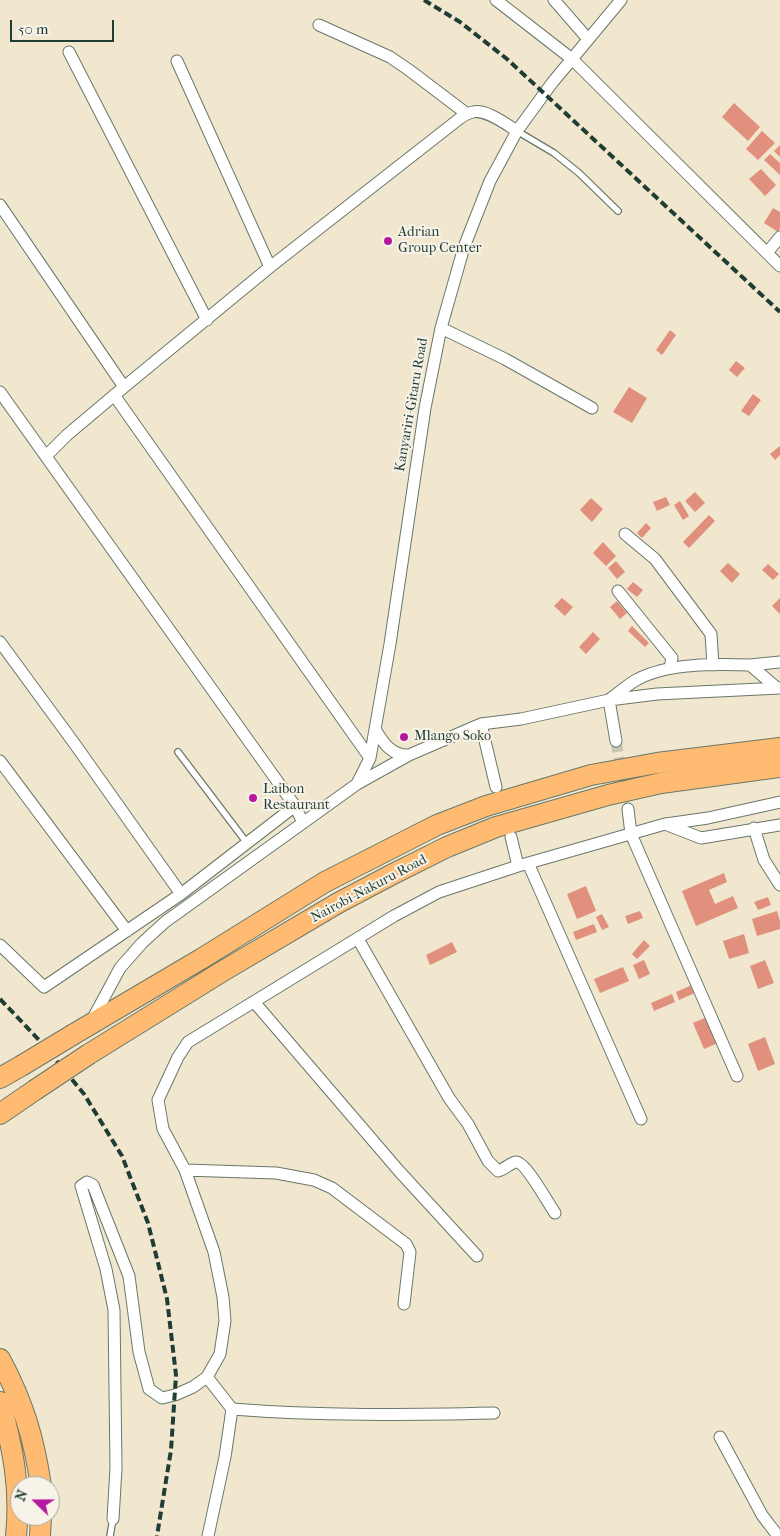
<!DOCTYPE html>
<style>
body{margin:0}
#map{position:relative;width:780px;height:1536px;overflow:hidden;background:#f1e7cf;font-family:"IM FELL French Canon",serif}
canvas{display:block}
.north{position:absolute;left:10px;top:1476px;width:50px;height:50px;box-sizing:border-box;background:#f7f3e8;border:1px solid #a1aaa0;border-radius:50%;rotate:292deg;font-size:14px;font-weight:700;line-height:20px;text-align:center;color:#1f3d34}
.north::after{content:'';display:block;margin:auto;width:18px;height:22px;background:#b5179e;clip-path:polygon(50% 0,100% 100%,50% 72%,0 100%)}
.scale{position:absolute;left:10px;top:20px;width:104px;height:22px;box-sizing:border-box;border:2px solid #1f3d34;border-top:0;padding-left:6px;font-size:15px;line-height:18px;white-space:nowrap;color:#1f3d34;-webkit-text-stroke:4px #f7f3e8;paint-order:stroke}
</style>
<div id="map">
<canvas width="780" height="1536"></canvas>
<div class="north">N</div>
<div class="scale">50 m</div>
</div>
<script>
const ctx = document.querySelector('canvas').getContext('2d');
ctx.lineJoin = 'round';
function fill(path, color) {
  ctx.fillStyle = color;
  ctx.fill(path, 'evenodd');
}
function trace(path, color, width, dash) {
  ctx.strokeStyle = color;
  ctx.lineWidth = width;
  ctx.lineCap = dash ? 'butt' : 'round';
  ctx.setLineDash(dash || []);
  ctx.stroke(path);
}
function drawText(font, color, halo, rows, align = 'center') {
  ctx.font = font + ' "IM FELL French Canon",serif';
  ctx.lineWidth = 4;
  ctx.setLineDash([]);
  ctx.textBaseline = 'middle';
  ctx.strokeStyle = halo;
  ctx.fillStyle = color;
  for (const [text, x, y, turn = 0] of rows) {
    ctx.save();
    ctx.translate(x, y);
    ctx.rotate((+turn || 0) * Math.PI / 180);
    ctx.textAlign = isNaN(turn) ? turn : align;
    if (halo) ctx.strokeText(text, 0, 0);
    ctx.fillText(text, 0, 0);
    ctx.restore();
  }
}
fill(new Path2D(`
 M734,103L760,127L748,141L722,117Z
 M762,131L775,143L758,160L746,149Z
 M780,145V157L774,151Z
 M770,154L780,163V175L764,160Z
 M761,169L776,185L765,196L749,179Z
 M773,208L780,212V228L778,232L764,223Z
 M670,330L676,335L662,355L656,350Z
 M736,361L745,368L737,377L729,370Z
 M629,387L647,398L632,423L613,412Z
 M753,394L761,400L749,416L741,411Z
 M780,446V455L775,460L770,454Z
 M695,492L705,503L695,512L685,501Z
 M666,497L670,505L657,511L653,502Z
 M591,498L603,509L592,522L580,510Z
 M680,501L689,516L683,520L674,505Z
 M709,515L715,521L689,548L683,542Z
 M646,523L651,528L642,538L637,533Z
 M603,542L616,556L606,566L593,553Z
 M616,561L625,572L617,579L608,568Z
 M728,563L740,574L732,583L720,571Z
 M768,564L779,574L773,580L762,570Z
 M633,582L643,590L637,597L627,589Z
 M562,598L573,607L565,616L554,606Z
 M780,598V614L772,606Z
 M617,601L627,613L620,619L610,607Z
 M632,626L649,643L645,647L628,631Z
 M593,632L600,639L586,654L579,647Z
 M724,873L727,882L709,890L715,904L733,896L738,908L696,926L682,891Z
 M586,886L596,911L577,919L567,894Z
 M768,897L771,905L758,910L754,902Z
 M640,911L643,918L628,924L625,916Z
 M777,911L780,921V929L757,936L752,919Z
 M602,914L609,927L602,930L596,917Z
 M594,924L597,932L576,940L573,932Z
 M744,934L749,953L729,959L723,941Z
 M644,940L650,946L637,959L632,954Z
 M452,942L457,952L430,965L426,955Z
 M644,960L650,974L639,979L633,965Z
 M765,960L774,983L758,989L750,966Z
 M623,967L629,981L600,993L594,979Z
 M694,984L697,992L679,1000L676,992Z
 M672,994L675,1002L654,1011L651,1003Z
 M707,1017L718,1043L704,1049L693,1023Z
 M765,1037L775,1064L758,1071L748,1044Z`), '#e0907c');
trace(new Path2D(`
 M616,741L628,809`), '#c7c5b0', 11, [11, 5.5]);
const service = new Path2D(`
 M517,131L554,153L579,173L618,211
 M178,752L247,843
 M110,1536L113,1519`);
const minor = new Path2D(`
 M496,0L572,59L780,266
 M554,0L588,39
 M319,25L390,57L409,70L467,114
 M69,52L207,320
 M177,61L270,267
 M0,205L124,387
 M767,253L780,237
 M441,328L505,359L592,408
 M0,392L295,806L303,823
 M114,395L370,758
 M46,456L67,435L124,387L270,267L459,119C463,116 468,113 473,112C486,109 506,124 517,131
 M625,534L655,559L711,634L713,665
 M618,591L672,658L670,668
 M0,642L74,743L181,894
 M750,665L780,662
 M610,699C619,693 628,684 638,679C668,663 717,664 750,665L777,688
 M609,700L616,741
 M481,724L496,787
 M375,729C383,743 392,756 409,755
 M0,761L127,931
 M357,784L370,758L390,644L425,408L441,328L464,247L490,181L517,131L552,83L621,0
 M628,809L631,834L737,1076
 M666,824L708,818L780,802
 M754,828L764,860L780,885
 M511,837L518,866L665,824L701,838L780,825
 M528,863L641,1119
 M358,939L449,1098L468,1124L488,1161L498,1171C505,1169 510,1163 516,1162C526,1162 549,1205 555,1213
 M0,945L44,987L181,894L295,806
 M255,1003L399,1171L477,1256
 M92,1020L120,968L142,943L165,922L357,784L409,755L481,724L521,719L609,700L657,694L780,688
 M185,1170L276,1173L314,1180L332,1188L406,1244L410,1252L404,1304
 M207,1377L232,1409L225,1457L208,1536
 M232,1409C320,1416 407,1415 494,1413
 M720,1437L762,1515L778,1536
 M113,1519L116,1468L114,1310L106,1269L81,1186L87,1182L93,1185L129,1276L139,1352L149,1389L162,1398L175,1395L193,1387L207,1377L220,1354L225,1321L223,1297L214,1252L185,1170L163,1129L158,1100L178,1057L188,1042L394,916L439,892L518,866`);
const trunk = new Path2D(`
 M74,1034L201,959L325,882L437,825L486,806L591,775L657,763L780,748
 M89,1054L223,971L338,903L393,874L447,847L496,827L608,795L661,783L780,767
 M0,1078L21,1066
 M0,1114L35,1090
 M0,1359C23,1402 34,1438 41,1486
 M0,1402C13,1448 21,1488 16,1536
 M40,1536L41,1516`);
trace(service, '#68786a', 8);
trace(minor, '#68786a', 13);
trace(trunk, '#68786a', 22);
trace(service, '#fff', 5.5);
trace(minor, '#fff', 11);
trace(trunk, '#ffbb71', 20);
trace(new Path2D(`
 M424,0L460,22L507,59L780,312
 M0,999L40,1041L84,1094L122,1156L148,1223L167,1299L176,1375L171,1450L157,1536`), '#1f3d34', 4, [8, 4]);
const trunkBridge = new Path2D(`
 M21,1066L74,1034
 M35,1090L89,1054`);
trace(trunkBridge, '#68786a', 22, []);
trace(trunkBridge, '#ffbb71', 20);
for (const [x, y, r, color] of [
 [388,241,5,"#b5179e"],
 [404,737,5,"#b5179e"],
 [253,798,5,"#b5179e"]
]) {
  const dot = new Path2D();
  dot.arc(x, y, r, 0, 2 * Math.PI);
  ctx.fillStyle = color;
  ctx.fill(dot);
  trace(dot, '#f7f3e8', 2);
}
drawText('14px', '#1f3d34', '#f7f3e8', [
 ["Adrian",398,233],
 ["Group Center",398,249],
 ["Mlango Soko",414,737],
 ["Laibon",263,790],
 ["Restaurant",263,806]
], 'left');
drawText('14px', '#1f3d34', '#f7f3e8', [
 ["Kanyariri-Gitaru Road",412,405,-80],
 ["Nairobi-Nakuru Road",369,889,-28]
]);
</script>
